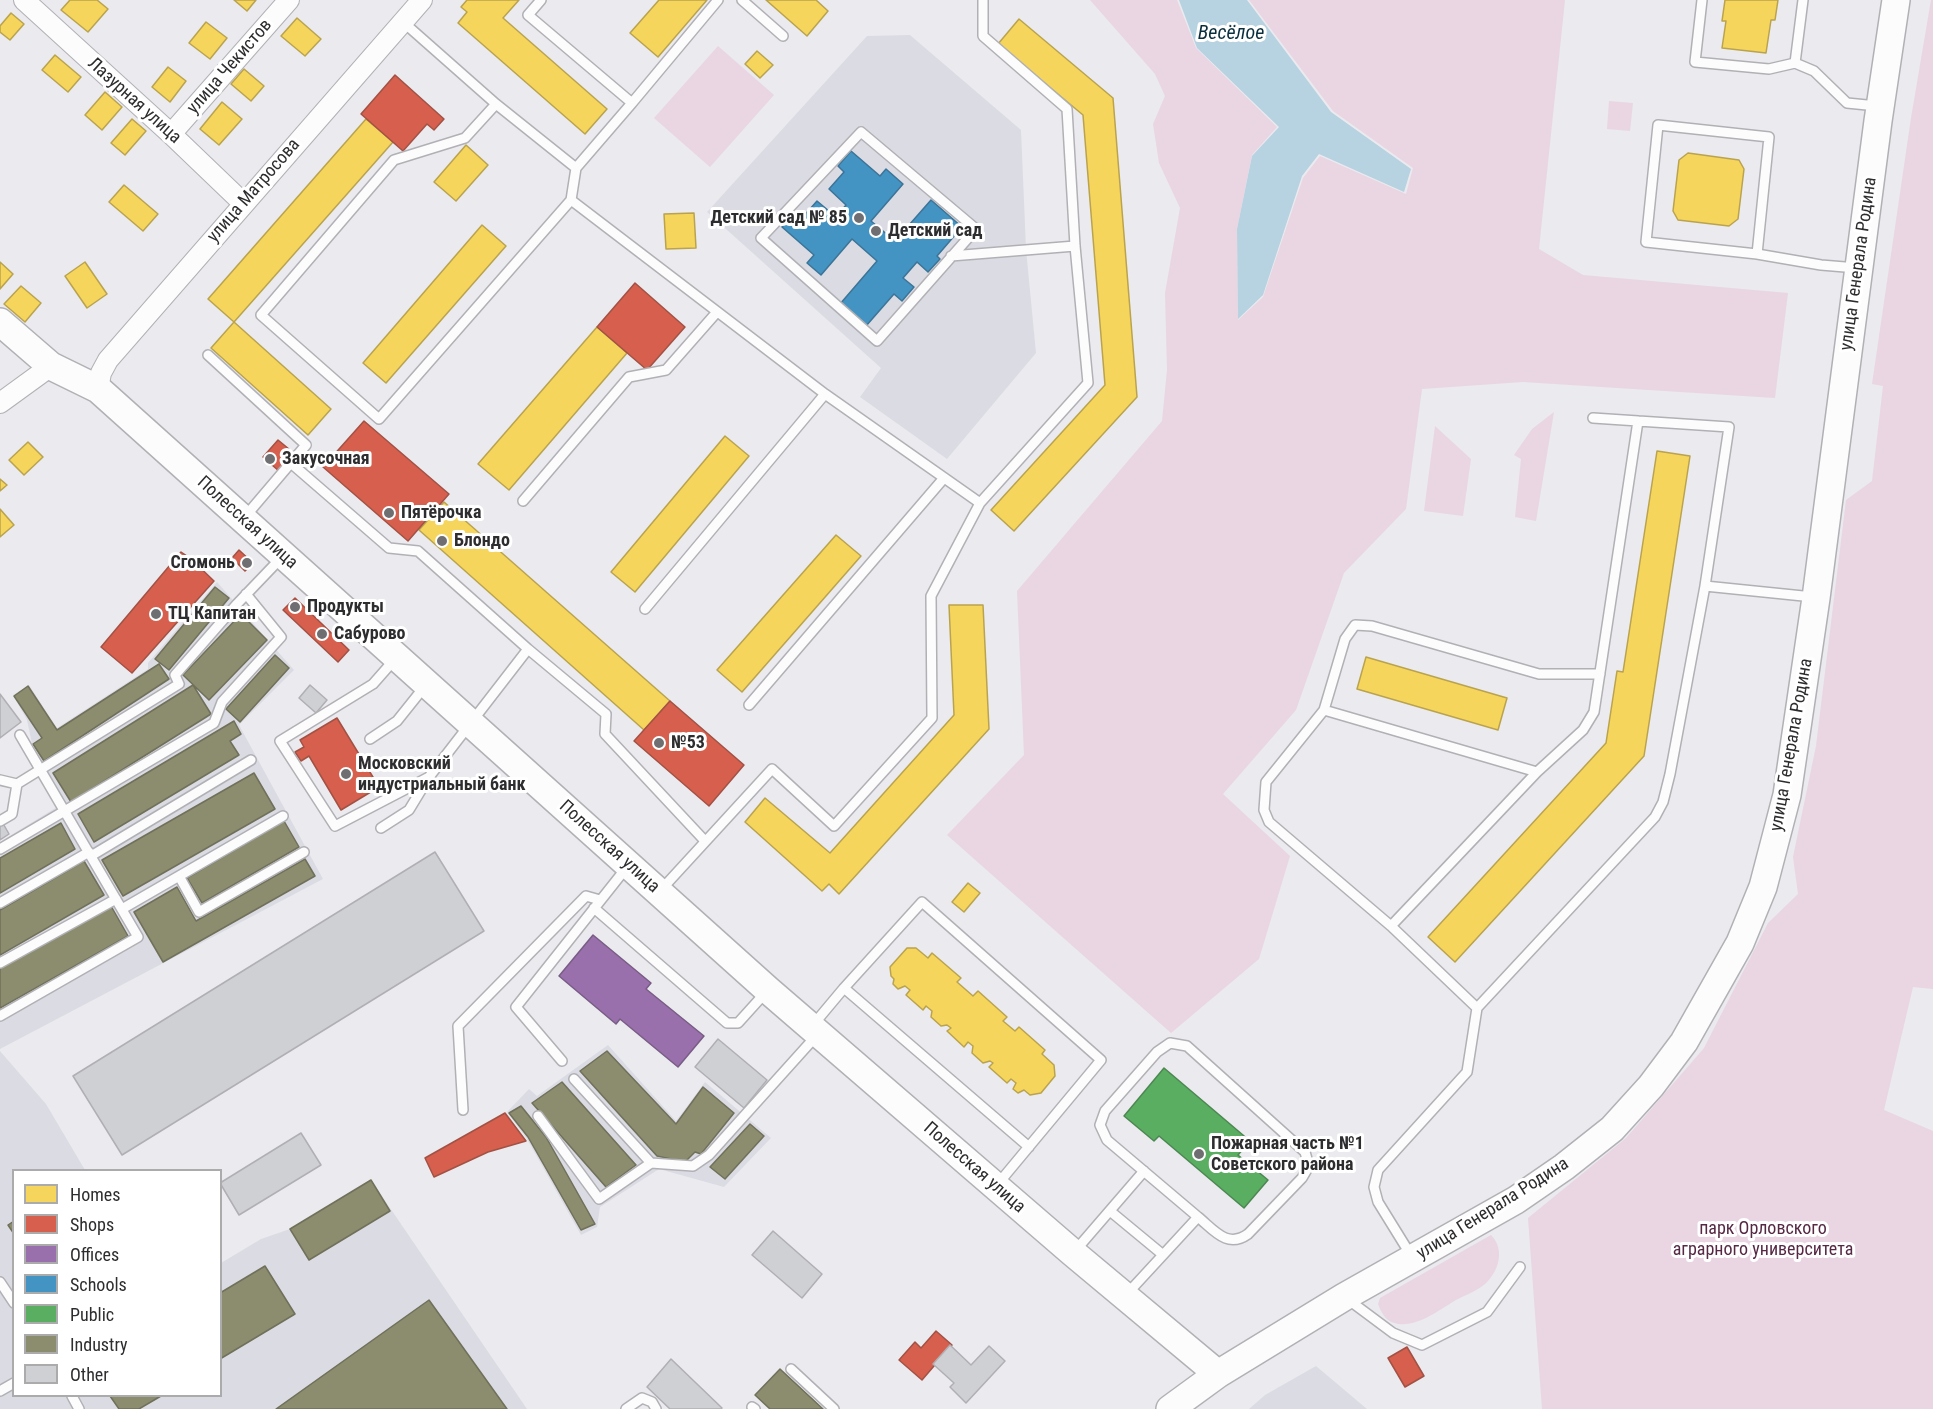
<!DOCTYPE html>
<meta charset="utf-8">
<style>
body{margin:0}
#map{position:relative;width:1933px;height:1409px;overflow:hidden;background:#eaeaef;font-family:"Roboto Condensed",sans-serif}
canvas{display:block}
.legend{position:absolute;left:12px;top:1169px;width:210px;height:228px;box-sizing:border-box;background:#fff;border:2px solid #ababac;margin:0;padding:8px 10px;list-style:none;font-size:18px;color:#2d2d2f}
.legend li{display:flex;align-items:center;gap:12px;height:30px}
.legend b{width:30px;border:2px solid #ababac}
</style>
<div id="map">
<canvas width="1933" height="1409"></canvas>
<ul class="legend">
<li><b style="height:16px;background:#f6d55c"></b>Homes</li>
<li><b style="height:16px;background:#d6604d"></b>Shops</li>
<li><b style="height:16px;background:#9970ab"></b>Offices</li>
<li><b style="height:16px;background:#4393c3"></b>Schools</li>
<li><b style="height:16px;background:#5aae61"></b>Public</li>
<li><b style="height:16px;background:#8c8c6e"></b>Industry</li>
<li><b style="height:16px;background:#cfd0d3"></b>Other</li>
</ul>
</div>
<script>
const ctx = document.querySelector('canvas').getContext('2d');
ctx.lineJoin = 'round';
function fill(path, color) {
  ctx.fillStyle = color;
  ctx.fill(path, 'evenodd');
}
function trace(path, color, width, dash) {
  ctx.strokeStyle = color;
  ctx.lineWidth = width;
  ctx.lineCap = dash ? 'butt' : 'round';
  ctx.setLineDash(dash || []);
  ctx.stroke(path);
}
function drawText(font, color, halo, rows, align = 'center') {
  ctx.font = font + ' "Roboto Condensed",sans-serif';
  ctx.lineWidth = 6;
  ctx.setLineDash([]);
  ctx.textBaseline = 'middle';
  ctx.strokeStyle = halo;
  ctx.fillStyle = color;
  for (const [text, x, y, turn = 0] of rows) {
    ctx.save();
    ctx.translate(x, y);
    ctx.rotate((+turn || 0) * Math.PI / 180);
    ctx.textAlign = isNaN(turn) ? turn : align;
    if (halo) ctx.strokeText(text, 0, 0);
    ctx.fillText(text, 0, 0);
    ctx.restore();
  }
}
fill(new Path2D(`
 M910,35L1021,130L1026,249L1036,353L947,459L860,397L881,368L707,212L867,36Z
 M217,582L294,670L239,725L323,879L0,1049V842L57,807L38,772L27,720L13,695L29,685L57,728L148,669V663Z
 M608,1045L676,1121L705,1082L771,1138L724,1187L659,1169L600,1207L597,1227L581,1235L527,1139L507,1112L529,1089L537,1096Z
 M0,1051L46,1104L85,1170H14V1396H220L221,1263L261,1239L290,1229L371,1180L527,1409H0Z
 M1316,1366L1367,1409H1249L1265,1395Z`), '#dbdbe4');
fill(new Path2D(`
 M1090,0H1177L1196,48L1277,127L1252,155L1237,229L1238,320L1263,297L1303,178L1320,156L1406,194L1413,168L1333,111L1249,0H1565L1539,249L1583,275L1788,293L1775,398L1523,382L1422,389L1406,509L1344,573L1296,710L1223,794L1290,856L1259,959L1171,1033L947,835L1024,755L1017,591L1162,421L1167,370L1165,293L1180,208L1159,163L1153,124L1165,96L1155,74Z
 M1931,0H1933V989L1913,987L1884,1110L1933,1131V1409H1542L1528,1218L1626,1138L1704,1048L1768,923L1798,894L1793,857L1816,746L1846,500L1872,481L1883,386L1872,384L1911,118Z
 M718,46L774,95L710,167L654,118Z
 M1609,101L1633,103L1630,131L1607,129Z
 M1554,412L1536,521L1515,517L1521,459L1514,455L1532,429Z
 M1435,426L1471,459L1463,516L1424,511Z
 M1491,1235C1504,1248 1500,1268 1488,1281C1481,1289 1466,1295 1456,1300C1439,1310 1409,1334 1388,1320C1383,1316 1380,1309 1378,1304L1380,1298Z`), '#e9d6e2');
fill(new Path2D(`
 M1179,0H1247L1331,112L1411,169L1404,192L1319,154L1302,176L1263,295L1238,319L1237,229L1252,156L1279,127L1197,48Z`), '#b7d2e0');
const homes = new Path2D(`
 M70,0H97L108,9L88,32L61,10Z
 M234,0H256L247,11Z
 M467,0H519L503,18L607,109L585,134L458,23L467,12L461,7Z
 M659,0H707L658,57L630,33Z
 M766,0H816L828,11L807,36Z
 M1725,0H1778L1775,20H1771L1766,53L1722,48L1726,21H1722Z
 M11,13L24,24L10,40L0,32V26Z
 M297,18L321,39L305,56L281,36Z
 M1019,19L1113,98L1137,397L1014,531L991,510L1105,385L1083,115L998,44Z
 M206,22L227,38L210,59L189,43Z
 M757,51L773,65L760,78L745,64Z
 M55,55L81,77L68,92L42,70Z
 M168,67L186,81L170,102L152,87Z
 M244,69L264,86L251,101L231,84Z
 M105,92L122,107L102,130L85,115Z
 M222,102L242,119L219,145L200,129Z
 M132,119L146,131L125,155L111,143Z
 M366,119L393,142L234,322L208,299Z
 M466,145L488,165L456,201L434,182Z
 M1688,153L1739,160L1744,169L1738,219L1729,226L1678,220L1673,211L1679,160Z
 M124,185L158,214L143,231L109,202Z
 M694,213L696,248L666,249L664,214Z
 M482,225L506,246L386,383L363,363Z
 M0,262L13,274L0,289Z
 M85,262L107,294L87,308L65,276Z
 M21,286L41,303L25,322L4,304Z
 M234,322L331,409L308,435L211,348Z
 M597,327L627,353L509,490L478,464Z
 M725,436L749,456L635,592L611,572Z
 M28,442L43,457L24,475L9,460Z
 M1657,451L1690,456L1644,756L1455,962L1428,937L1606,743L1617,671L1623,672Z
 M0,479L7,485L0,491Z
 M444,502L670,701L644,730L419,530Z
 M0,509L14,525L0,537Z
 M836,535L861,556L742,692L717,670Z
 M949,605H983L989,729L839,894L829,884L822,891L745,822L765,798L830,853L954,715Z
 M1366,657L1507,698L1498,730L1357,689Z
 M968,883L980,893L964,912L952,902Z
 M907,948H916L928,958L932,953L961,978L957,982L973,996L978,991L1007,1017L1003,1021L1015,1031L1019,1027L1045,1050L1042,1054L1054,1065L1055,1076L1041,1093L1030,1095L1024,1090L1018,1093L1013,1089L1016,1083L1011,1079L1007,1083L989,1067L993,1063L990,1061L983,1063L972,1053L973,1046L968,1042L964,1047L947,1031L951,1028L947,1025L941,1026L931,1017L932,1011L926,1006L923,1010L906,995L910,990L905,986L898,989L893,984L894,979L891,976L890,967Z`);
fill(homes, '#f6d55c');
trace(homes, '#baa34e', 1.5);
const shops = new Path2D(`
 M395,75L444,119L434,130L427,124L403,151L361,114Z
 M635,283L685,327L647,370L597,327Z
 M364,421L449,494L408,541L323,467Z
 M278,440L295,454L280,472L263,457Z
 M239,550L253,563L245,571L232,558Z
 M181,552L190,558L214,581L132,673L101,647Z
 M295,598L349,650L338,662L283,610Z
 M670,701L744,765L709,806L634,741Z
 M337,718L379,787L341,810L309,756L301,761L295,752L304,747L300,740Z
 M505,1113L526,1141L488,1152L434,1177L425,1158Z
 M936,1331L952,1345L922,1380L899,1360L915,1342L921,1348Z
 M1407,1347L1424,1376L1405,1387L1388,1358Z`);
fill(shops, '#d6604d');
trace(shops, '#a35144', 1.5);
const offices = new Path2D(`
 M593,935L651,983L646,989L704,1036L678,1067L620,1019L616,1024L559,976Z`);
fill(offices, '#9970ab');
trace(offices, '#795c86', 1.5);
const schools = new Path2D(`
 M851,151L880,176L886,169L903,184L871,221L895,241L931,200L962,227L937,256L940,259L928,272L917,262L903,278L914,287L902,301L894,294L866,326L840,304L877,261L852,239L821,275L807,263L814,255L782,227L795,212L802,218L817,201L836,217L846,205L829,189L844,172L838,166Z`);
fill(schools, '#4393c3');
trace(schools, '#3c7497', 1.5);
const public = new Path2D(`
 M1164,1068L1250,1141L1238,1155L1268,1180L1244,1208L1159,1136L1154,1141L1124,1116Z`);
fill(public, '#5aae61');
trace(public, '#4c8752', 1.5);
const industry = new Path2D(`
 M215,587L229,598L169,670L155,659Z
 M241,614L267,640L209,700L183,675Z
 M275,655L289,668L240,722L226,709Z
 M159,664L169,679L44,761L33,744L42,738L14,696L28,686L57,730Z
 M193,685L211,714L71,802L53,773Z
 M234,721L241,734L230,741L239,755L94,842L78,814Z
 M254,773L275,809L123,896L102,860Z
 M284,821L299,847L202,903L187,878Z
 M61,823L75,849L0,893V858Z
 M305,859L315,876L163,962L134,912L177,887L196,921Z
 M84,861L104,895L0,955V910Z
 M111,906L128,936L0,1008V968Z
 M607,1051L676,1124L703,1087L734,1113L701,1154L695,1152L685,1162L657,1156L580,1071Z
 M562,1082L636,1165L606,1187L532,1103Z
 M521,1106L546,1137L595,1224L581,1230L528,1137L509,1113Z
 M750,1124L764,1136L725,1179L710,1167Z
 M371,1180L390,1211L309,1260L290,1229Z
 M14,1221V1234L8,1225Z
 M265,1266L295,1314L220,1359V1293Z
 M429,1300L507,1409H276Z
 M780,1369L823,1409H770L755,1395Z
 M110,1396H161L139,1409H119Z`);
fill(industry, '#8c8c6e');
trace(industry, '#70705b', 1.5);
const building = new Path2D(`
 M310,685L327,700L316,713L299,698Z
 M0,694L21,722L0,738Z
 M0,818L9,834L0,840Z
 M435,852L484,931L122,1155L73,1076Z
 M718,1039L767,1080L744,1108L695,1067Z
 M301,1133L321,1165L239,1215L220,1183Z
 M773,1231L822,1274L802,1298L752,1255Z
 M950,1345L971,1365L989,1346L1005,1361L966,1403L950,1387L954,1383L933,1364Z
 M671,1359L722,1408L721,1409H670L647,1387Z`);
fill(building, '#cfd0d3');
trace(building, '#b0b0b4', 1.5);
const lane = new Path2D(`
 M541,0L528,15L632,103L576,168
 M742,0L783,36
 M1702,0L1695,62L1769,69L1795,63L1803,0
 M402,21L496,104L576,168L571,200L825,394L980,503
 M1795,63L1814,71L1847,103L1877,106
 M632,103L718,0
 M496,104L465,138L394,160L261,315L379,419L571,200
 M861,132L976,229L877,341L761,238Z
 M1757,254L1769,137L1658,125L1646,242L1757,254L1821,265L1857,268
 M951,256L1075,246
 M208,355L306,445L244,518
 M1593,418L1729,427L1705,586L1813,597
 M292,464L389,548L418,551L528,649L606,714L605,734L705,841
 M523,501L629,377L666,370L717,312
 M645,609L825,394
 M395,659L373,684L280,741L335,826L429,777
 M749,705L944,478
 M1324,710L1266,782L1264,810L1269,822L1391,926
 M370,739L397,721L425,686
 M1537,772L1324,710L1345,639L1355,625L1372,626L1539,674H1600
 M0,780L17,784L179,684L175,675L237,604L281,558
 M0,821L12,814L17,784
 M381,828L409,810L429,777L528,649
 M0,849L214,723L222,702L281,637L246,594
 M91,856L251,760
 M179,876L199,912L304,852
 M660,891L772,769L834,826L932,718L931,596L980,503L1088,383L1075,246L1067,109L983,36V0
 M0,903L89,852
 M594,908L727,1023H738L766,992
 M122,909L283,816
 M0,963L116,899
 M844,988L1029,1147
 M1477,1008L1391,926L1537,772L1583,730L1594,712L1638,421
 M0,1016L138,937L20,735
 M813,1025L844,988L922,902L1101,1060L997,1185
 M562,1061L516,1007L627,867
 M574,1079L651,1163L693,1166L709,1155L817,1035
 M463,1110L458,1026L586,896L600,900
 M538,1116L599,1199L651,1163
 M1110,1211L1162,1254
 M1075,1251L1144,1171
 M1412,1257L1378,1202L1374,1187L1378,1170L1467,1072L1477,1008L1655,817L1663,802L1670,774L1705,586
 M0,1282L14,1303
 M1126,1295L1198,1217C1214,1230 1227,1249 1248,1234L1302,1178L1309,1166L1305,1152L1187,1046L1170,1043L1157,1052L1105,1111L1100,1125L1107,1140L1198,1217
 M1346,1298L1393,1333L1422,1345L1487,1312L1520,1267
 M791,1369L834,1409
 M0,1391L14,1383
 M72,1396L79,1409
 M752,1407L755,1409
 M626,1409L642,1398L652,1402L656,1409`);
const street = new Path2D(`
 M24,0L171,134L243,203
 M171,134L289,0
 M98,389L101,373L108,360L422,0
 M0,403L51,366`);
const secondary = new Path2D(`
 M0,322L51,366L98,389L768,990L1073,1253L1218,1374
 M1170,1409L1218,1374L1344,1297L1516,1200L1564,1167L1612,1129L1651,1086L1684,1042L1740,943L1763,887L1787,795L1816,598L1878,121L1896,0`);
trace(lane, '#b1b1b5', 12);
trace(street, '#b1b1b5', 22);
trace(secondary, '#b1b1b5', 30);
trace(lane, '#fcfcfd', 9);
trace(street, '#fcfcfd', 20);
trace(secondary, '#fcfcfd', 27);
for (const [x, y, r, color] of [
 [859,218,6,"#6f6f72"],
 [876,231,6,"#6f6f72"],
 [270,459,6,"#6f6f72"],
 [389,513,6,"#6f6f72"],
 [442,541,6,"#6f6f72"],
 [247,563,6,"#6f6f72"],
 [295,607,6,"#6f6f72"],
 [156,614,6,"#6f6f72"],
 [322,634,6,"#6f6f72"],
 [659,743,6,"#6f6f72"],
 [346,774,6,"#6f6f72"],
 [1199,1154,6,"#6f6f72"]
]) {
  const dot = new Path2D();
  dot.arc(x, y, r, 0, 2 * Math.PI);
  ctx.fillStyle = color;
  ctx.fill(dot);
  trace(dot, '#fff', 2);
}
drawText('18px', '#2d2d2f', '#fff', [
 ["улица Чекистов",230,67,-49],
 ["Лазурная улица",134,101,42],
 ["улица Матросова",254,191,-49],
 ["улица Генерала Родина",1859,264,-82],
 ["Полесская улица",247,523,42],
 ["улица Генерала Родина",1792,745,-80],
 ["Полесская улица",609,847,42],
 ["Полесская улица",974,1168,41],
 ["улица Генерала Родина",1493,1209,-32]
]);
drawText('bold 18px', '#2d2d2f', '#fff', [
 ["Детский сад № 85",847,218,"right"],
 ["Детский сад",888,231],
 ["Закусочная",282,459],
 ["Пятёрочка",401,513],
 ["Блондо",454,541],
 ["Сгомонь",235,563,"right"],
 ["Продукты",307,607],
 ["ТЦ Капитан",168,614],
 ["Сабурово",334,634],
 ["№53",671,743],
 ["Московский",358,764],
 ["индустриальный банк",358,785],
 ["Пожарная часть №1",1211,1144],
 ["Советского района",1211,1165]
], 'left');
drawText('18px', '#562844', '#fff', [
 ["парк Орловского",1763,1229],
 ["аграрного университета",1763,1250]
]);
drawText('italic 20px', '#0b2e3c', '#fff', [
 ["Весёлое",1231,34]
]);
</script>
